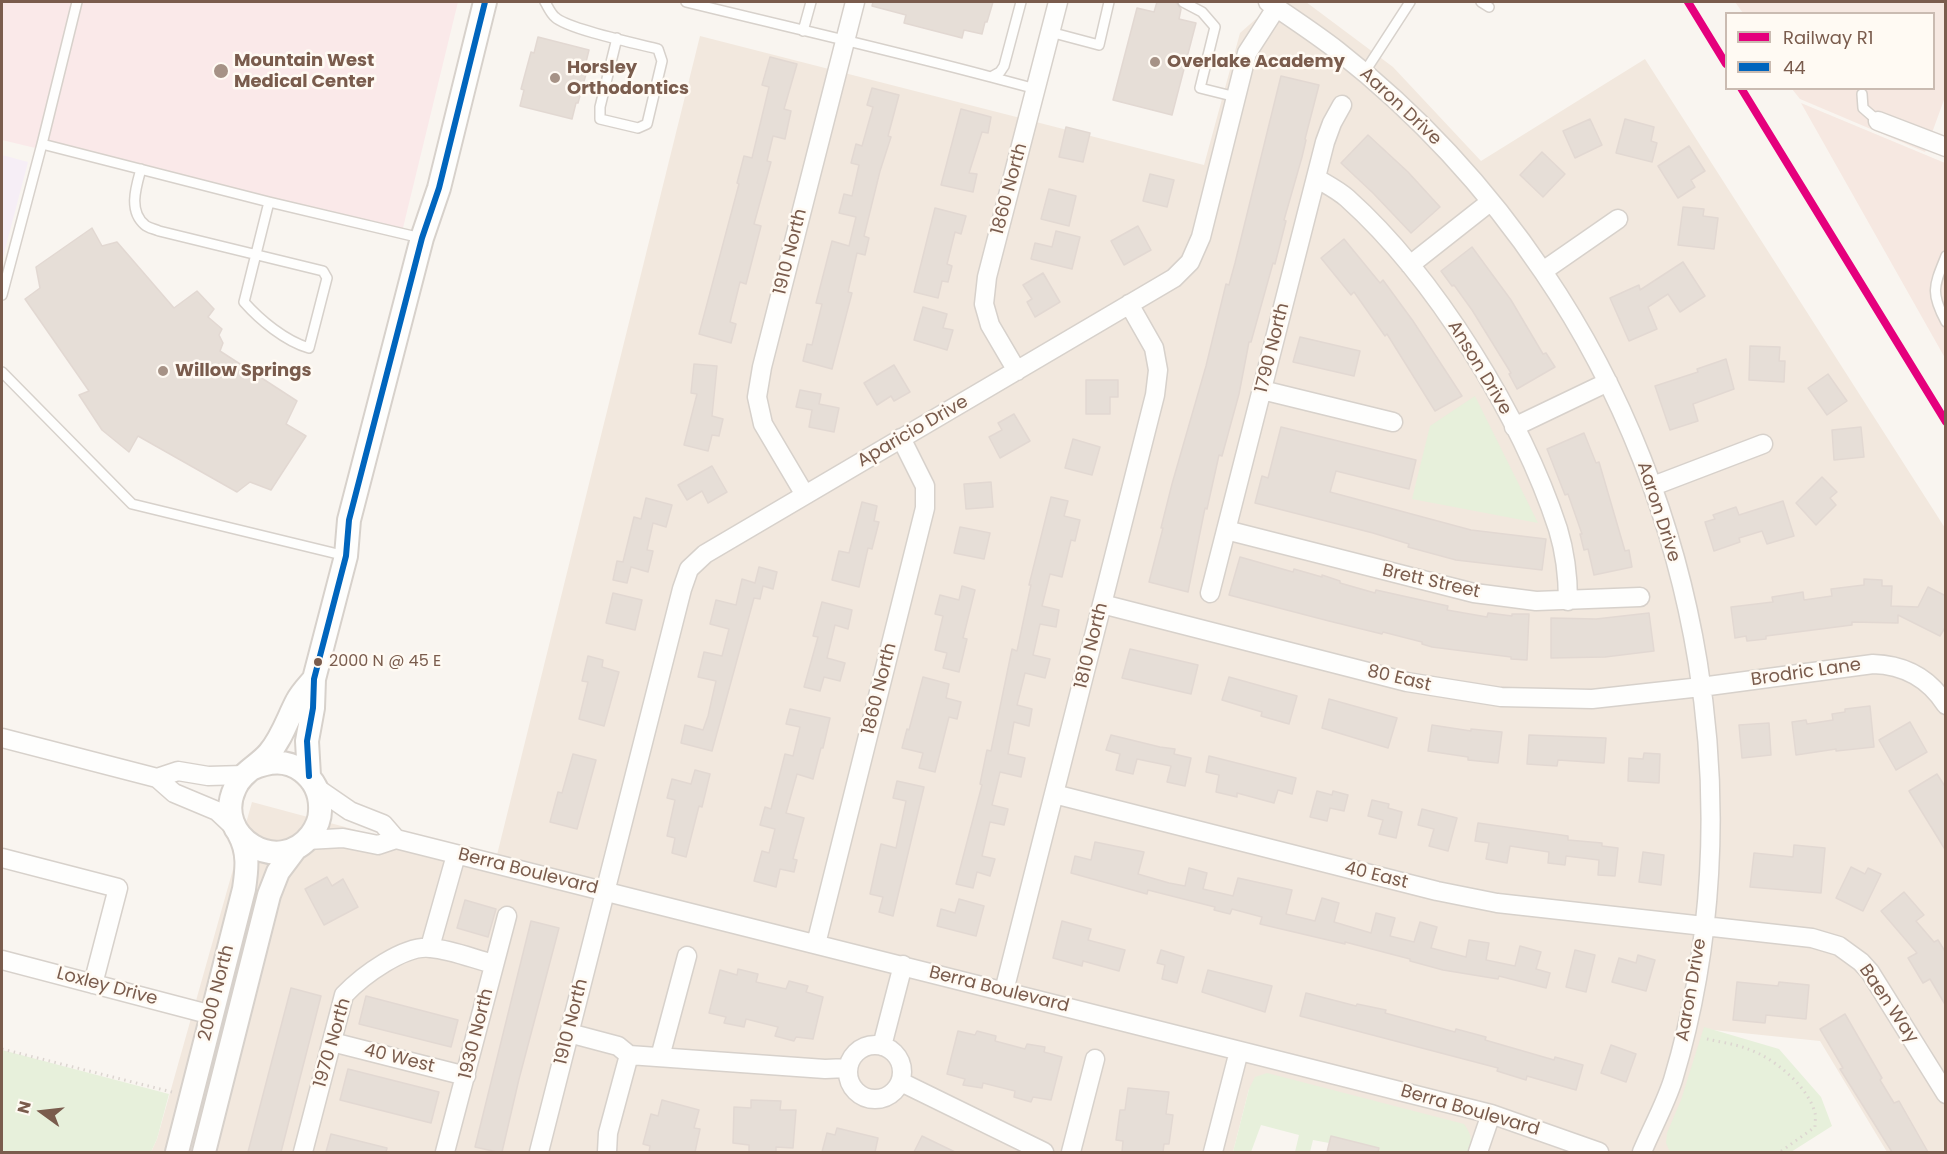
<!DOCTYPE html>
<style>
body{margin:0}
#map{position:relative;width:1947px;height:1154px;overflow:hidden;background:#f9f5f0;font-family:Poppins,sans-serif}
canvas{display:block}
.frame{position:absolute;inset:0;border:3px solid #7a5c4d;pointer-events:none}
.legend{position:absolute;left:1725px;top:12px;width:210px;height:78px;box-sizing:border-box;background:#fffaf3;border:2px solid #cabbb1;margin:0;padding:8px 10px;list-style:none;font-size:18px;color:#7a5c4d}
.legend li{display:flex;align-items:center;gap:12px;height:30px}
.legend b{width:30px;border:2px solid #cabbb1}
.north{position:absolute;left:12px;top:1082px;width:60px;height:60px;-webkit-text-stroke:4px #fffaf3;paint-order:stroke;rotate:285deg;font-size:16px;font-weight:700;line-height:24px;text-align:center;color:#7a5c4d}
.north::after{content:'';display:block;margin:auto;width:21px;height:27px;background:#7a5c4d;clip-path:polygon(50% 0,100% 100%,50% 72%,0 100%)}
</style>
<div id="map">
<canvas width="1947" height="1154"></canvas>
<div class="frame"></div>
<ul class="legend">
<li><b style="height:8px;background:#e5007d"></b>Railway R1</li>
<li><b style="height:8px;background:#0065bd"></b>44</li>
</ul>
<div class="north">N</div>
</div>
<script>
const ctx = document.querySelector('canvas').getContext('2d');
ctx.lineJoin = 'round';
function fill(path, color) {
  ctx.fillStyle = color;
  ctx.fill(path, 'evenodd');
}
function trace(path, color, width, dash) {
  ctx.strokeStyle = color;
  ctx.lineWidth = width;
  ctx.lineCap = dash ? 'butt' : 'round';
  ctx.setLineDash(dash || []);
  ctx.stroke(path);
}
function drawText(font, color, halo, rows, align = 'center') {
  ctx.font = font + ' Poppins,sans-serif';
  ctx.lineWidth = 5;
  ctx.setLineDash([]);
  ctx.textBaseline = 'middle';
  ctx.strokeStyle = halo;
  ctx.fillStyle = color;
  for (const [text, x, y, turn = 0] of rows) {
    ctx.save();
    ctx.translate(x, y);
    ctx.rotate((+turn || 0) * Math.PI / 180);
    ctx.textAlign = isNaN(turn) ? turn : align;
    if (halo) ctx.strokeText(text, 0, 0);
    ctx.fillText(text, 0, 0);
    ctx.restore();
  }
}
fill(new Path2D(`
 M1275,2H1306L1393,67L1481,161L1645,59L1945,528V1152H1887L1820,1041L1713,1030L1676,1152H1470L1249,1089L1233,1152H151L157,1139L252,802L494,867L700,36L1204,165L1240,33Z`), '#f2e8de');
fill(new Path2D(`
 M1735,2H1945V97L1925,152L1800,99L1792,89L1934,88V14L1743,13Z
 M1801,103L1945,163V358Z`), '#f6e8e1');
fill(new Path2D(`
 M2,155L28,162L2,261Z`), '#f6eef6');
fill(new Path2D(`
 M2,2H458L401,236L2,140Z`), '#fae9e9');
fill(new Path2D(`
 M1475,396L1538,523L1412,499L1430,426Z
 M1704,1027L1779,1049L1821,1097L1832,1126L1791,1152H1670L1666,1143L1667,1133L1681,1100Z
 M2,1050L169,1094L157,1139L151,1152H2Z
 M1267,1073L1464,1124C1471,1134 1473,1141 1470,1152H1361L1363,1144L1331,1136L1329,1143L1313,1140L1310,1152H1295L1299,1135L1261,1125L1251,1152H1233L1249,1089L1255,1077Z`), '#e7f0db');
const building = new Path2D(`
 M873,2H993L987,22H985L982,34L964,30L962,38L904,23L906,15L872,6Z
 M1157,2H1176L1181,9L1179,19L1196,23L1172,115L1113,100L1137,8L1154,12Z
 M538,37L589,50L585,66L588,67L578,103H576L572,119L520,106L524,90L521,89L531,52L534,53Z
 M770,57L797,64L784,109L791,111L785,139L773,136L767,161L771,162L754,224L761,226L746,284L740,282L730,322L736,324L731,343L699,334L739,184L737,183L744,156L752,158L769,87L762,85Z
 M1281,76L1319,85L1305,139L1306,140L1302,157L1284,220L1286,221L1275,264L1273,263L1251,342H1249L1239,394L1222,456L1219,455L1207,509L1205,508L1188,592L1149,582L1163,528H1161L1172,484L1206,366L1226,284L1229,285L1235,263Z
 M872,88L899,95L888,136L891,137L880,171L864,236L869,238L865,255L857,253L848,292L852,293L832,369L803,361L807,344L812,345L822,304L816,303L832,241L849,246L856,217L839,213L844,194L852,196L859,165L851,163L856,144L862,146L873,107L867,105Z
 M961,109L991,117L988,133L982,132L969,173L977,174L973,192L941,185Z
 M1590,119L1602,145L1575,158L1563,131Z
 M1625,119L1654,127L1651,141L1657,143L1652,162L1616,153Z
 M1066,127L1090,133L1083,162L1059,157Z
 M1368,135L1408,172L1440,207L1411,233L1373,193L1341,163Z
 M1689,146L1705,171L1691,180L1695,187L1678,198L1658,166Z
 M1542,152L1565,174L1543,197L1520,175Z
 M1150,174L1174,180L1167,207L1143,201Z
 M1049,189L1076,196L1069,226L1041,219Z
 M1683,207L1704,209L1703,216L1718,218L1714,249L1678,245Z
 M935,208L966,216L961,234L955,232L947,264L952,266L948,282L942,281L938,298L914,292Z
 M1138,226L1151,250L1124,265L1111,241Z
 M92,228L102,246L117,242L174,308L197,291L214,309L208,317L222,329L219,335L223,343L220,351L297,401L286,424L306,436L271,490L250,482L237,492L138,436L129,452L102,430L79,395L89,391L25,299L40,288L36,267Z
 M1056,231L1080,237L1072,269L1031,259L1035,243L1052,247Z
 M1344,239L1380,283L1383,280L1413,321L1462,396L1435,411L1387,334L1385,336L1354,292L1351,295L1321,258Z
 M1472,247L1511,300L1543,354L1546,353L1555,367L1517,389L1509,374L1511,373L1472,310L1454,285L1452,286L1441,271Z
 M1683,262L1705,296L1680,312L1668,294L1648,307L1657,329L1629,341L1610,298L1639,285L1640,290Z
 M1043,273L1060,302L1035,317L1027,302L1032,299L1023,285Z
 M923,307L947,314L943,328L953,330L947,350L914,340Z
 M1300,337L1360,351L1354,376L1293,362Z
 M1750,346L1780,347L1779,361H1785L1784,382L1749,380Z
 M1726,359L1734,389L1693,404L1698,421L1670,430L1655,386L1698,372L1697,369Z
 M694,364L717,366L712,416L723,419L719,436L712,435L708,451L684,445L697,394L691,393Z
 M894,365L910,392L894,401L891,396L877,405L864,383Z
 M1828,374L1847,401L1827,415L1808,388Z
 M1086,380H1118V397H1110V414H1086Z
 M800,390L821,394L819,404L839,408L834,432L809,427L812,410L796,407Z
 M1014,414L1030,441L1000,458L989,437L1002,430L998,423Z
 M1281,427L1416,460L1409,489L1336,471L1330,492L1471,530L1546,539L1542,570L1456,560L1408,547L1409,544L1373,533L1255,503L1262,476L1268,478Z
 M1861,427L1864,457L1834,460L1832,430Z
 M1584,433L1596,463L1599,462L1625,551L1629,550L1632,567L1594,575L1588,549L1584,550L1580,534H1582L1568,494L1565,495L1547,449Z
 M1073,439L1100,447L1092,475L1065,468Z
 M712,466L727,492L708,503L702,491L687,500L678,485Z
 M1822,477L1837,492L1830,498L1836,505L1816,525L1796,503Z
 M991,482L993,507L966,509L964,484Z
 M1051,497L1068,501L1064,516L1080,520L1075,541L1071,540L1062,577L1050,574L1042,606L1059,610L1056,627L1040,624L1033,655L1050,659L1045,678L1025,673L1017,705L1032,709L1029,726L1014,722L1008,754L1025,758L1021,777L1000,772L992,805L1008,809L1004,825L990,822L982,856L995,859L990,876L977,872L973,888L956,884L982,785L980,784L987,750L991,751L1012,649L1017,651L1031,585H1029Z
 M646,498L672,505L666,527L653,523L647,550L653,551L648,572L631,567L627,583L613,580L617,561L623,562L634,517L641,519Z
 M1783,501L1794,536L1767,544L1762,531L1739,538L1740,542L1714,551L1705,522L1715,519L1713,515L1736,507L1739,515Z
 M862,502L877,506L874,521L879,522L872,549L868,548L859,587L832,580L839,551L849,553Z
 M960,527L990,533L984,559L954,553Z
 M1240,557L1293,572L1294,569L1322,577V575L1340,581V583L1375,593L1376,590L1448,606L1447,610L1487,617L1488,613L1512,616V614H1529L1527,660L1511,659V657L1432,647L1422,644V642L1383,632L1382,634L1329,621L1229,595Z
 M759,567L777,572L773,589L763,586L760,599L754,598L712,751L681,743L685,725L703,730L708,716L716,681L698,677L704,652L722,656L729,629L710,624L716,600L736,605L742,579L755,583Z
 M1864,579L1882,580V586H1892L1891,606L1918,607L1928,587L1946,596V626L1940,636L1898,615V623L1852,622V625L1766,636V639L1747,641L1746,636L1735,638L1731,607L1773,602L1772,597L1803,592L1804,600L1832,596L1831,589L1864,585Z
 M962,586L975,590L963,638L967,639L959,672L943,668L947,653L935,650L943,616L935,614L940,595L959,600Z
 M613,593L642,600L635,630L606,623Z
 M822,602L852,610L848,629L835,625L827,658L845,663L840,681L824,677L820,691L804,687L818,637L813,636Z
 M1649,613L1654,651L1605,657L1551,658V618L1596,619Z
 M1130,649L1198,665L1191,694L1122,678Z
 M588,656L603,660L602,667L619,672L604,726L579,719L588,682L582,681Z
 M923,677L949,684L946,698L961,702L957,719L949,717L935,772L919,768L923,753L902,748L907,729L909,730Z
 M1229,677L1297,696L1289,724L1261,716L1262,712L1222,700Z
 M1329,699L1397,718L1388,748L1322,728Z
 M1870,706L1874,747L1836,751V749L1796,755L1792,722L1806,720L1807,724L1833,720L1832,714L1845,712V709Z
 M790,709L830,718L823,748H821L813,779L797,774L786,813L804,818L793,859L797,860L794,872L780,869L776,887L754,881L762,851L769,853L775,829L760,825L765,807L771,809L785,754L793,756L800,727L786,724Z
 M1910,722L1927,752L1896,770L1879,740Z
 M1769,723L1771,755L1742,758L1739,725Z
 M1432,725L1471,731V729L1502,732L1498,763L1468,760V757L1428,751Z
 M1111,735L1160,747L1175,749L1174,754L1191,758L1185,786L1167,782L1171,766L1137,759L1133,774L1116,770L1120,754L1106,750Z
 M1529,735L1606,738L1604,763L1558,760L1557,766L1527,764Z
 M1644,753L1660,754L1659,783L1628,781L1629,758L1643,759Z
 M573,754L596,760L577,829L550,822L558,792L562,793Z
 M1209,756L1296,778L1292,794L1278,790L1274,803L1237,793V797L1216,792L1219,775L1206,772Z
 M695,770L710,774L702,807L699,806L686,857L672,853L675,838L667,836L675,800L667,798L672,779L691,784Z
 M1937,774L1946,788V851L1909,791Z
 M897,781L924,787L893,916L879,912L883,897L870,894L881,844L896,848L906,801L893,798Z
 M1317,791L1332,795L1333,791L1348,795L1344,811L1330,808L1327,821L1310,817Z
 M1372,800L1389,804L1388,808L1402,812L1396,838L1379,834L1383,820L1368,816Z
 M1422,809L1457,818L1448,851L1429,846L1434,829L1418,825Z
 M1478,823L1568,836V840L1602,843V846L1618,848L1615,876L1598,875L1599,860L1566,856L1565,865L1548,863L1549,852L1510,846L1507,863L1486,859L1489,843L1475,841Z
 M1095,842L1144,852L1138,874L1169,883L1185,886L1189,868L1207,873L1203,889L1233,896L1238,878L1292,890L1286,914L1315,921L1322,898L1339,903L1334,922L1371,933L1376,913L1395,918L1390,936L1414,942L1420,922L1437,927L1431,948L1466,957L1469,940L1489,943L1486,960L1515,966L1520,946L1541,952L1536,969L1550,973L1546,988L1499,976L1498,979L1443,970L1410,961V959L1345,942V944L1260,924L1262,917L1232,909L1230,914L1214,910L1215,907L1148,890L1147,894L1071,873L1075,856L1091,860Z
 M1794,845L1825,848L1821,893L1750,887L1754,853L1793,857Z
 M1643,852L1664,855L1661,885L1639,882Z
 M1851,867L1865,874L1868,868L1881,874L1863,911L1836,898Z
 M327,877L332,886L343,879L358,907L324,925L305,889Z
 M1904,892L1924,915L1916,921L1934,942L1938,940L1946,953V1006L1930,979L1923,983L1908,958L1917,953L1881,911Z
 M959,899L984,906L976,936L937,926L941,909L955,913Z
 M465,900L496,909L488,937L457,928Z
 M531,921L559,928L519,1079L502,1152H497L475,1147Z
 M1062,921L1091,929L1088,940L1125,950L1119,971L1083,961L1082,966L1053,958Z
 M1161,950L1184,957L1177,983L1162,979L1165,965L1157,963Z
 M1575,950L1595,955L1586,992L1566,987Z
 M1638,955L1655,960L1646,991L1612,982L1619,958L1636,963Z
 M738,969L758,974L756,982L786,989L789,981L808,986L806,992L823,997L813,1039L796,1037L794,1041L775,1036L778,1027L746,1019L744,1027L724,1023L726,1017L709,1013L720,970L737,975Z
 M1208,970L1272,986L1265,1012L1202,992Z
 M1737,982L1778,986L1779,982L1809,985L1806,1019L1766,1015L1765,1023L1733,1020Z
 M291,988L321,996L281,1152H248Z
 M1306,993L1356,1006L1357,1004L1386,1010L1385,1013L1455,1032L1456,1029L1486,1037L1485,1040L1554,1060L1555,1057L1583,1065L1576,1090L1527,1076L1526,1080L1497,1071L1498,1068L1300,1016Z
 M366,996L458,1020L451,1047L359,1024Z
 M1845,1014L1882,1078L1880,1080L1894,1103L1899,1101L1928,1152H1892L1840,1069L1843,1068L1820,1029Z
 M958,1031L975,1035L977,1031L996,1036L995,1041L1025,1049L1027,1044L1045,1047L1044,1052L1062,1057L1051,1100L1033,1097L1031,1102L1014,1097L1015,1091L983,1083L982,1088L963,1085L965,1079L947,1074Z
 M1611,1045L1636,1054L1626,1082L1601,1073Z
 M348,1069L439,1092L431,1123L340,1100Z
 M1128,1088L1169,1092L1166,1114L1173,1115L1169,1144H1164L1163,1152H1122L1123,1141L1116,1140L1120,1110H1125Z
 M662,1100L699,1110L694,1128L700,1129L695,1152H649L650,1146L643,1144L651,1114L658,1116Z
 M751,1100L781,1101L780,1110H796L793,1148L776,1147V1152H749V1145L733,1143L734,1107L751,1108Z
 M837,1128L878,1138L875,1152H822L827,1133L835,1135Z
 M331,1134L387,1148L386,1152H326Z
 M922,1136L955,1152H914Z
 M1331,1136L1379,1148L1378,1152H1327Z`);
fill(building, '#e6ded7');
trace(building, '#e2d8d2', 1.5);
const service = new Path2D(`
 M77,2L42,144L269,202L421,238
 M545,2C548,7 551,14 555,17C567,29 638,44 658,49L662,61L647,124L638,128L600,119V107L617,38
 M686,2C788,27 890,50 991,77L1000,72L1004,66L1021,2
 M1183,2L1202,12L1215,27L1200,88L1236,97
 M1481,2L1489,7
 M803,31L811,2
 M1050,32L1099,45L1109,2
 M1364,73L1410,2
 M991,77L1036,89
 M1862,94L1863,108L1878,121
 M141,169C136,187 128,211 145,225C148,228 155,229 159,231L323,271L327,278L309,348C285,341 260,320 244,302L269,202
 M1946,256C1934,286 1930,292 1946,322
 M2,295L42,144
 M2,372L132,504L346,556`);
const minor = new Path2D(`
 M1268,2C1292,18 1316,34 1338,51C1417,113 1488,190 1544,273C1701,504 1754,811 1673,1080C1665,1105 1652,1128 1642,1152
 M1878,121L1946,147
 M1316,178C1326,184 1338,190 1347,198C1435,277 1521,416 1558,529C1565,552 1568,577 1568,601
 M1410,265L1490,202
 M1543,271L1618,219
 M1017,371L990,325L984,304L987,277L1058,2
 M1262,390L1393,422
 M1514,427L1608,382
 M1653,486L1763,444
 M805,495L763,424L757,397L762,367L855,2
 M1226,530L1474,593L1536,601L1640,597
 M1210,593L1325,142L1332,123L1342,105
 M1102,604L1407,682L1501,697L1592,699L1701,687L1873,664C1905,665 1929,678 1946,705
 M2,738L157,778L174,793L217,811L234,827
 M157,778L178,771L208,776L244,775
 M318,789L350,811L383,824L396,839
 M1054,794L1437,891L1497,903L1812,938L1839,946L1861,962L1870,972L1946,1094
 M307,840L343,838L378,845L396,839L1491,1114L1599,1152
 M2,858L118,888L93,984
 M816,944L925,508V486L901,438
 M430,947L456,855
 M2,960L212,1015
 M1004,991L1155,395L1158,370L1154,348L1129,304
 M569,1033L618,1046L629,1055L608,1133L607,1152
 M332,1042L466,1076
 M848 1072a27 27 0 1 1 54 0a27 27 0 1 1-54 0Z
 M882,1046L903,965
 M629,1055L825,1069L848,1068
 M660,1057L687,956
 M901,1082L1044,1152
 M303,1152L344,995C362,976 405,944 431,948C452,950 474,959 494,964
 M445,1152L507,916
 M539,1152L682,589L689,569L705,554L1174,278L1190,262L1201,237L1247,53L1276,8
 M1071,1152L1095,1059
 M1213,1152L1239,1051
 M1478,1152L1491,1114`);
const tertiary = new Path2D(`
 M251,769C269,761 286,759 302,771C315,781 321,795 320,811C320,820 316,828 311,835C279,877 212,837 235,788C242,772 258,766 269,753C282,738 288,718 297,701C301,693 308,686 314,679
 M309,776L307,741L313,708L314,679L346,556L349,520L422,238L439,188L485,2
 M177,1152L244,889C247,869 249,852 239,834
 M204,1152L269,895L278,872L296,848`);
trace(service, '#d7d1cb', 12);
trace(minor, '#d7d1cb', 21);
trace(tertiary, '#d7d1cb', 26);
trace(new Path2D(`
 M1707,1039C1720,1042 1735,1044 1748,1049C1774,1058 1808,1086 1815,1113C1816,1117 1815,1123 1815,1127L1780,1152
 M2,1049L172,1092`), '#dcd5d0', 3, [1.5, 4.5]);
trace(service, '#fefefd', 9);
trace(minor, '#fefefd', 18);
trace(tertiary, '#fefefd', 22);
trace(new Path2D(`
 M309,776L307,741L313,708L314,679L346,556L349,520L422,238L439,188L485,2`), '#0065bd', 6);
trace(new Path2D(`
 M1688,2L1726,64
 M1741,88L1946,422`), '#e5007d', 8);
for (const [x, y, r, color] of [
 [1155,62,6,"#a69286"],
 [221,71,8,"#a69286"],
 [555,78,6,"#a69286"],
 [163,371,6,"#a69286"],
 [318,662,5,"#7a5c4d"]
]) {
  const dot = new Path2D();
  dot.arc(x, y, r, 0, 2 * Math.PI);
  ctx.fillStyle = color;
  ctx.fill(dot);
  trace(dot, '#fffaf3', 2);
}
drawText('16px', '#7a5c4d', '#fffaf3', [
 ["2000 N @ 45 E",329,662]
], 'left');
drawText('bold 18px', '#7a5c4d', '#fffaf3', [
 ["Mountain West",234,61],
 ["Medical Center",234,82],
 ["Overlake Academy",1167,62],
 ["Horsley",567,68],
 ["Orthodontics",567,89],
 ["Willow Springs",175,371]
], 'left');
drawText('18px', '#7a5c4d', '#fffaf3', [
 ["Aaron Drive",1400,107,43],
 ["1860 North",1010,189,-75],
 ["1910 North",791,252,-76],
 ["1790 North",1273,348,-76],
 ["Anson Drive",1479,368,59],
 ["Aparicio Drive",913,432,-30],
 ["Aaron Drive",1658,512,72],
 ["Brett Street",1431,582,13],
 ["1810 North",1092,646,-76],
 ["Brodric Lane",1806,673,-8],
 ["80 East",1399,679,13],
 ["1860 North",880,689,-76],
 ["Berra Boulevard",528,872,14],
 ["40 East",1376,876,14],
 ["Loxley Drive",107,987,15],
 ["Berra Boulevard",999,990,14],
 ["Aaron Drive",1692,990,-80],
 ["2000 North",217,993,-76],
 ["Baen Way",1888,1004,56],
 ["1910 North",572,1022,-76],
 ["1930 North",477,1034,-76],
 ["1970 North",333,1043,-74],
 ["40 West",399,1059,14],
 ["Berra Boulevard",1470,1111,16]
]);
</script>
